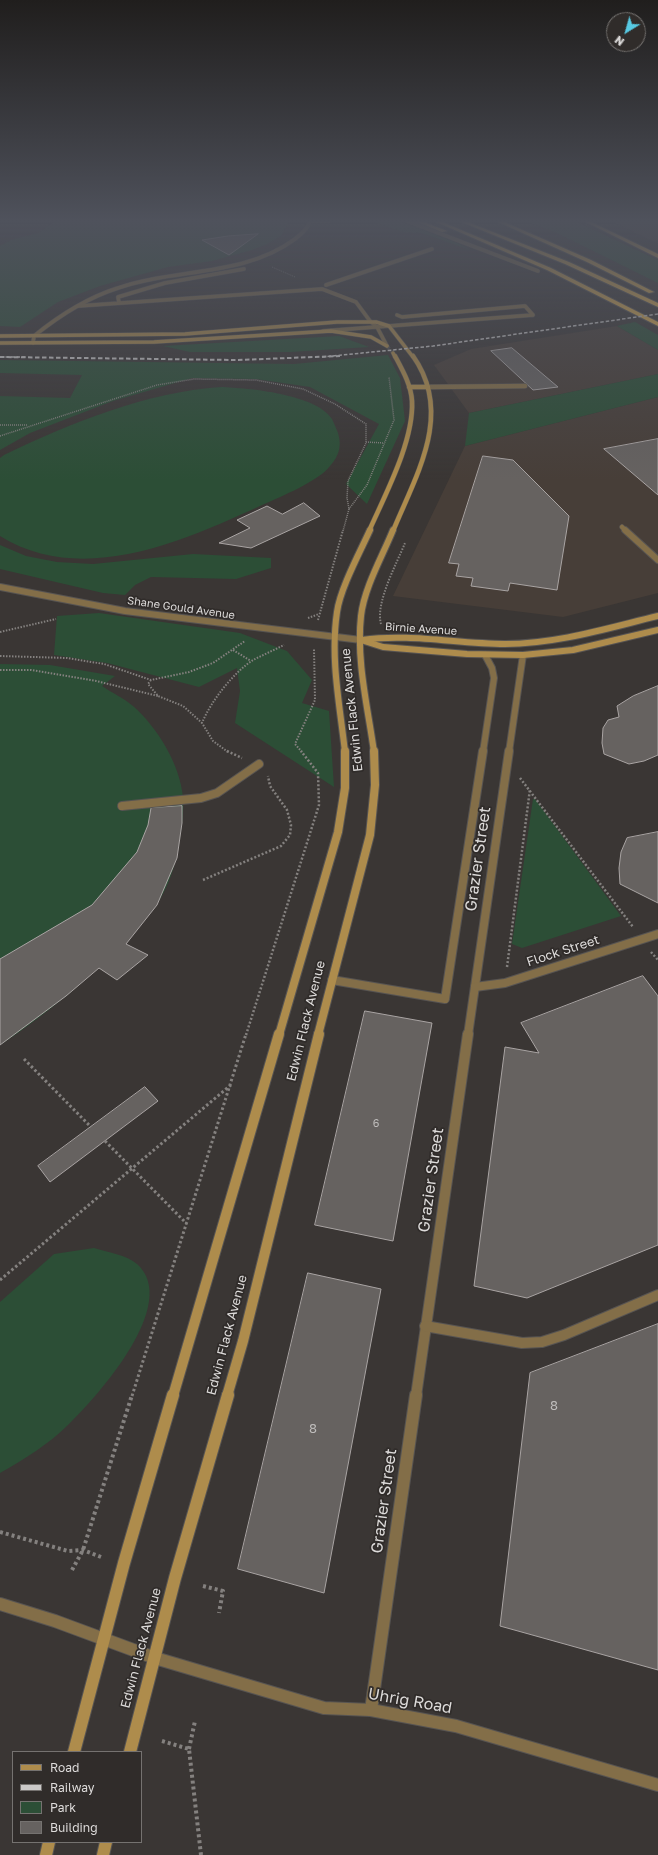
<!DOCTYPE html>
<style>
body{margin:0}
#map{position:relative;width:658px;height:1855px;overflow:hidden;background:#3a3634;font-family:"Golos Text",sans-serif}
canvas{display:block}
.legend{position:absolute;left:12px;top:1751px;width:130px;height:92px;box-sizing:border-box;background:#302c2a;border:1px solid #757270;margin:0;padding:5px 7px;list-style:none;font-size:12px;color:#dddbda}
.legend li{display:flex;align-items:center;gap:8px;height:20px}
.legend b{width:20px;border:1px solid #757270}
.north{position:absolute;left:606px;top:12px;width:40px;height:40px;box-sizing:border-box;background:#302c2a;border:1px solid #757270;border-radius:50%;rotate:217deg;font-size:11px;font-weight:700;line-height:16px;text-align:center;color:#dddbda}
.north::after{content:'';display:block;margin:auto;width:14px;height:18px;background:#57c9e2;clip-path:polygon(50% 0,100% 100%,50% 72%,0 100%)}
</style>
<div id="map">
<canvas width="658" height="1855"></canvas>
<ul class="legend">
<li><b style="height:5px;background:#ae8c4c"></b>Road</li>
<li><b style="height:5px;background:#cbc9c8"></b>Railway</li>
<li><b style="height:11px;background:#2c4e36"></b>Park</li>
<li><b style="height:11px;background:#666260"></b>Building</li>
</ul>
<div class="north">N</div>
</div>
<script>
const ctx = document.querySelector('canvas').getContext('2d');
ctx.lineJoin = 'round';
function fill(path, color) {
  ctx.fillStyle = color;
  ctx.fill(path, 'evenodd');
}
function trace(path, color, width, dash) {
  ctx.strokeStyle = color;
  ctx.lineWidth = width;
  ctx.lineCap = dash ? 'butt' : 'round';
  ctx.setLineDash(dash || []);
  ctx.stroke(path);
}
function drawText(font, color, halo, rows, align = 'center') {
  ctx.font = font + ' "Golos Text",sans-serif';
  ctx.lineWidth = 3.5;
  ctx.setLineDash([]);
  ctx.textBaseline = 'middle';
  ctx.strokeStyle = halo;
  ctx.fillStyle = color;
  for (const [text, x, y, turn = 0] of rows) {
    ctx.save();
    ctx.translate(x, y);
    ctx.rotate((+turn || 0) * Math.PI / 180);
    ctx.textAlign = isNaN(turn) ? turn : align;
    if (halo) ctx.strokeText(text, 0, 0);
    ctx.fillText(text, 0, 0);
    ctx.restore();
  }
}
fill(new Path2D(`
 M611,221H658V243L655,242Z
 M617,326L658,350V374L469,413L434,365L471,349Z
 M658,397V593L563,617L393,596L465,446Z`), '#473e38');
fill(new Path2D(`
 M55,221H292L289,222L281,236L267,244L252,250L212,261L168,267L100,286L58,302L20,327L0,326V246L11,240L38,233Z
 M371,221H399L455,242L471,250L421,233L403,232Z
 M525,221H575L658,260V283L557,233Z
 M635,322L658,335V350L617,326Z
 M339,336L369,347L291,352H190L163,346Z
 M388,355L400,378L405,421L367,504L346,484L379,424L310,387L256,379L192,378L113,401L30,433L0,450V396L70,398L82,375L0,373V360L294,364Z
 M658,374V397L465,446L469,413Z
 M221,387C248,388 316,394 332,419C334,423 336,428 338,433C342,446 339,456 330,466C319,481 280,497 262,505C184,541 82,587 0,536V458L4,455C71,423 146,392 221,387Z
 M0,545L26,556L57,562L93,564L193,554L271,558V568L236,579L151,577L135,585L125,595L103,593L0,569Z
 M99,613L240,633L287,651L312,680L302,703L329,711L334,787L235,723L240,691L237,668L199,687L107,663L54,655L57,616Z
 M0,664L50,665L115,676L102,686C112,693 124,698 133,706C157,727 180,764 183,797C184,812 182,827 179,842C176,864 169,886 157,904C149,916 138,926 129,936C90,978 47,1014 0,1045Z
 M533,799H535L621,916L522,948L512,944Z
 M94,1248C107,1252 127,1255 137,1264C181,1303 98,1396 69,1424C49,1444 25,1459 0,1473V1302L54,1254Z`), '#2c4e36');
const building = new Path2D(`
 M258,234L229,255L202,240L228,236Z
 M512,348L558,387L533,390L491,351Z
 M658,439V495L604,449Z
 M483,456L513,460L569,516L557,590L510,583L508,591L471,586L473,578L456,576L459,564L449,563Z
 M304,503L320,516L251,548L219,543L250,528L237,520L267,506L282,514Z
 M658,686V755L644,761L629,764L604,754L602,743L603,728L608,720L619,717L617,706L633,696Z
 M182,806V823L177,858L157,905L126,944L148,955L117,980L99,968L66,996L0,1045V959L92,905L137,852L148,825L151,808Z
 M658,832V903L620,884L619,868L621,852L627,838Z
 M643,976L658,996V1245L527,1298L474,1286L505,1047L539,1053L521,1023Z
 M365,1011L432,1023L393,1241L315,1225Z
 M145,1087L158,1101L50,1182L38,1166Z
 M308,1273L381,1289L324,1593L238,1569Z
 M658,1324V1670L500,1626L530,1373Z`);
fill(building, '#666260');
trace(building, '#a9a4a3', 1);
trace(new Path2D(`
 M387,346L393,353`), '#524f4d', 3.5, [3.5, 2]);
const laneFar5 = new Path2D(`
 M407,221L538,271
 M326,285L432,249
 M119,303L118,297L165,283L244,269
 M78,306L322,289L356,302L370,321L377,327L387,346
 M397,315L402,317L525,306L533,315
 M323,331L533,315`);
const laneFar4 = new Path2D(`
 M428,387L525,386
 M622,527L626,531`);
const laneFar3 = new Path2D(`
 M625,530L658,560
 M483,752L494,678L492,668L485,655
 M509,752L523,655`);
const laneFar2 = new Path2D(`
 M122,806L201,798L217,793L259,764
 M332,980L445,999L483,751
 M468,1035L509,751`);
const laneFar1 = new Path2D(`
 M416,1396L468,1034`);
const lane = new Path2D(`
 M371,1710L416,1395`);
const streetFar4 = new Path2D(`
 M310,221H329
 M33,343L34,336C60,315 86,298 118,288C175,268 244,277 295,239C301,234 308,229 310,221`);
const streetFar3 = new Path2D(`
 M0,587L125,611L361,640`);
const streetFar2 = new Path2D(`
 M475,987L505,983L658,934`);
const streetFar1 = new Path2D(`
 M425,1326L522,1343L542,1342L564,1335L658,1295`);
const street = new Path2D(`
 M0,1604L55,1621L155,1658L324,1708L371,1710L456,1726L658,1785`);
const secondaryFar5 = new Path2D(`
 M0,336L185,334L337,322H376L389,326L413,357
 M0,343L154,342L331,331L371,337L387,346
 M393,353L395,357`);
const secondaryFar4 = new Path2D(`
 M409,387H428
 M369,531C385,495 414,441 412,401C411,385 403,371 395,356
 M393,531C416,475 454,414 413,356`);
const secondaryFar3 = new Path2D(`
 M361,640L383,647L467,654L523,655L573,650L658,630
 M362,640C410,633 457,644 505,644C557,644 608,628 658,616
 M345,752C340,706 330,659 337,612C340,589 360,552 370,530
 M374,752C368,708 356,661 361,616C364,588 383,555 393,530`);
const secondaryFar2 = new Path2D(`
 M279,1035L338,832L345,788V751
 M318,1035L370,835L375,785L374,751`);
const secondaryFar1 = new Path2D(`
 M173,1396L279,1034
 M227,1396L243,1341L319,1034`);
const secondary = new Path2D(`
 M74,1752L124,1563L173,1395
 M130,1752L175,1578L228,1395
 M46,1855L49,1842
 M103,1855L106,1842`);
const highway = new Path2D(`
 M415,221H421L447,231L442,232Z
 M434,221H440L551,268L658,322V326L547,270Z
 M459,221H465L569,262L658,303V307L565,264Z
 M496,221H502L591,260L654,292L649,293L587,262Z
 M584,221H589L658,254V258Z`);
trace(laneFar5, '#575452', 4.5);
trace(laneFar4, '#575452', 5.5);
trace(laneFar3, '#575452', 8);
trace(laneFar2, '#575452', 10);
trace(laneFar1, '#575452', 12);
trace(lane, '#575452', 14);
trace(streetFar4, '#575452', 4.5);
trace(streetFar3, '#575452', 8);
trace(streetFar2, '#575452', 10);
trace(streetFar1, '#575452', 12);
trace(street, '#575452', 14);
trace(secondaryFar5, '#575452', 4.5);
trace(secondaryFar4, '#575452', 5.5);
trace(secondaryFar3, '#575452', 8);
trace(secondaryFar2, '#575452', 10);
trace(secondaryFar1, '#575452', 12);
trace(secondary, '#575452', 14);
trace(highway, '#575452', 2);
trace(new Path2D(`
 M272,267L295,277`), '#84817f', 1, [1, 1]);
trace(new Path2D(`
 M0,425H28
 M0,436L157,385L194,379L256,380L303,389L335,404L366,424V443L348,481L347,498L349,509L343,531
 M366,442L384,443
 M349,509L367,485L394,420L389,377`), '#84817f', 1.5, [1, 1]);
trace(new Path2D(`
 M308,618L319,614
 M318,620L343,530
 M381,624C375,603 397,563 405,543
 M0,632L56,619
 M233,650L251,661
 M0,656L67,658L104,664L151,680L189,672L213,663L245,641
 M0,670H31L96,681L158,696
 M151,680L148,684L158,696L183,706L202,723
 M228,752L213,741L202,723C211,701 233,673 253,660C263,655 274,650 284,645
 M302,752L295,744L315,700L314,649`), '#84817f', 2, [1.5, 1.5]);
trace(new Path2D(`
 M227,751L242,758
 M520,778L633,927
 M203,880L281,846L290,835L291,825L287,810L270,786L268,776
 M651,952L658,960
 M507,967L530,789
 M246,1035L319,805L318,773L301,751`), '#84817f', 2.5, [2, 2]);
trace(new Path2D(`
 M24,1059L91,1127
 M105,1141L187,1224
 M0,1280L232,1084
 M132,1396L246,1034`), '#84817f', 3, [2.5, 2.5]);
trace(new Path2D(`
 M0,1532L68,1551L83,1550L101,1557
 M72,1570L83,1550L132,1395
 M203,1586L223,1591L219,1613
 M162,1741L189,1749L201,1855
 M189,1749L195,1721`), '#84817f', 4, [3, 3]);
trace(laneFar5, '#836e48', 3.5);
trace(laneFar4, '#836e48', 4.5);
trace(laneFar3, '#836e48', 6);
trace(laneFar2, '#836e48', 8);
trace(laneFar1, '#836e48', 10);
trace(lane, '#836e48', 12);
trace(streetFar4, '#836e48', 3.5);
trace(streetFar3, '#836e48', 6);
trace(streetFar2, '#836e48', 8);
trace(streetFar1, '#836e48', 10);
trace(street, '#836e48', 12);
trace(secondaryFar5, '#ae8c4c', 3.5);
trace(secondaryFar4, '#ae8c4c', 4.5);
trace(secondaryFar3, '#ae8c4c', 6);
trace(secondaryFar2, '#ae8c4c', 8);
trace(secondaryFar1, '#ae8c4c', 10);
trace(secondary, '#ae8c4c', 12);
fill(highway, '#ecb74e');
trace(new Path2D(`
 M0,357H26
 M322,357L433,346L658,314`), '#cbc9c8', 1.5, [3.5, 2]);
trace(new Path2D(`
 M0,357L237,360L340,356`), '#cbc9c8', 2, [4.5, 2.5]);
const sky = ctx.createLinearGradient(0, 0, 0, 480);
sky.addColorStop(0, '#201e1d');
sky.addColorStop(0.46, '#4f525c');
sky.addColorStop(1, '#4f525c00');
ctx.fillStyle = sky;
ctx.fillRect(0, 0, 658, 480);
drawText('11px', '#dddbda', '#302c2a', [
 ["Shane Gould Avenue",181,608,8],
 ["Birnie Avenue",421,629,4]
]);
drawText('11px', '#bfbdbc', null, [
 ["6",376,1124]
]);
drawText('13px', '#dddbda', '#302c2a', [
 ["Edwin Flack Avenue",352,710,-96],
 ["Flock Street",563,951,-18],
 ["Edwin Flack Avenue",306,1021,-76],
 ["Edwin Flack Avenue",227,1335,-75],
 ["Edwin Flack Avenue",141,1648,-75]
]);
drawText('13px', '#bfbdbc', null, [
 ["8",554,1406],
 ["8",313,1429]
]);
drawText('16px', '#dddbda', '#302c2a', [
 ["Grazier Street",478,859,-82],
 ["Grazier Street",431,1180,-82],
 ["Grazier Street",384,1501,-82],
 ["Uhrig Road",410,1701,10]
]);
</script>
